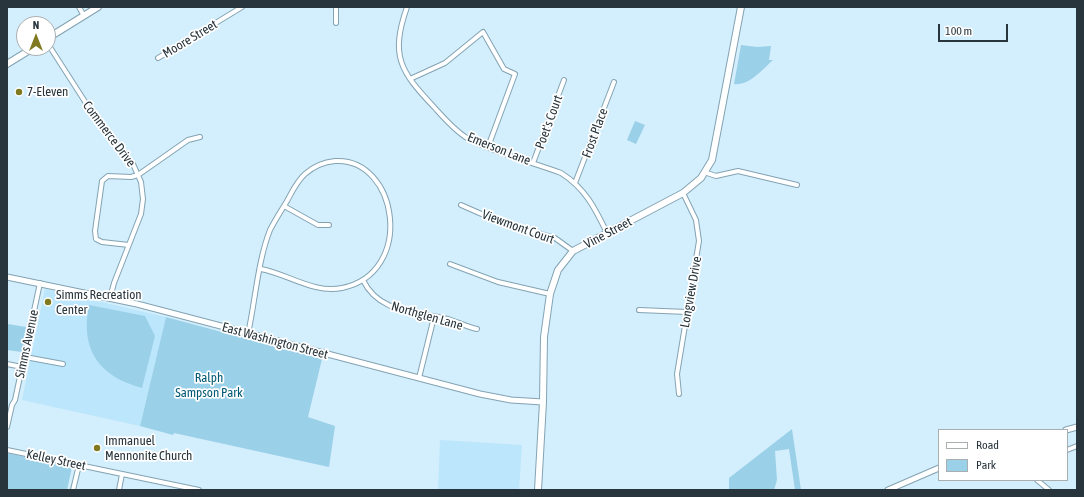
<!DOCTYPE html>
<style>
body{margin:0}
#map{position:relative;width:1084px;height:497px;overflow:hidden;background:#d3eefc;font-family:"Asap Condensed",sans-serif}
canvas{display:block}
.frame{position:absolute;inset:0;border:8px solid #28353c;pointer-events:none}
.legend{position:absolute;left:938px;top:429px;width:130px;height:52px;box-sizing:border-box;background:#fff;border:1px solid #a9aeb1;margin:0;padding:5px 7px;list-style:none;font-size:12px;color:#28353c}
.legend li{display:flex;align-items:center;gap:8px;height:20px}
.legend b{width:20px;border:1px solid #a9aeb1}
.north{position:absolute;left:16px;top:16px;width:40px;height:40px;box-sizing:border-box;background:#fff;border:1px solid #a9aeb1;border-radius:50%;rotate:0deg;font-size:11px;font-weight:700;line-height:16px;text-align:center;color:#28353c}
.north::after{content:'';display:block;margin:auto;width:14px;height:18px;background:#81791f;clip-path:polygon(50% 0,100% 100%,50% 72%,0 100%)}
.scale{position:absolute;left:938px;top:24px;width:70px;height:18px;box-sizing:border-box;border:2px solid #28353c;border-top:0;padding-left:5px;font-size:12px;line-height:14px;white-space:nowrap;color:#28353c;-webkit-text-stroke:3px #fff;paint-order:stroke}
</style>
<div id="map">
<canvas width="1084" height="497"></canvas>
<div class="frame"></div>
<ul class="legend">
<li><b style="height:5px;background:#fff"></b>Road</li>
<li><b style="height:11px;background:#9bd0e9"></b>Park</li>
</ul>
<div class="north">N</div>
<div class="scale">100 m</div>
</div>
<script>
const ctx = document.querySelector('canvas').getContext('2d');
ctx.lineJoin = 'round';
function fill(path, color) {
  ctx.fillStyle = color;
  ctx.fill(path, 'evenodd');
}
function trace(path, color, width, dash) {
  ctx.strokeStyle = color;
  ctx.lineWidth = width;
  ctx.lineCap = dash ? 'butt' : 'round';
  ctx.setLineDash(dash || []);
  ctx.stroke(path);
}
function drawText(font, color, halo, rows, align = 'center') {
  ctx.font = font + ' "Asap Condensed",sans-serif';
  ctx.lineWidth = 3.5;
  ctx.setLineDash([]);
  ctx.textBaseline = 'middle';
  ctx.strokeStyle = halo;
  ctx.fillStyle = color;
  for (const [text, x, y, turn = 0] of rows) {
    ctx.save();
    ctx.translate(x, y);
    ctx.rotate((+turn || 0) * Math.PI / 180);
    ctx.textAlign = isNaN(turn) ? turn : align;
    if (halo) ctx.strokeText(text, 0, 0);
    ctx.fillText(text, 0, 0);
    ctx.restore();
  }
}
fill(new Path2D(`
 M45,289L166,317L140,426L22,400Z
 M440,440L522,445L519,490H438Z`), '#bce6fb');
fill(new Path2D(`
 M741,45L757,47L771,46L769,60H773C762,70 749,86 734,84Z
 M635,121L645,125L636,144L627,140Z
 M89,305L145,316L155,336L142,388C98,376 80,349 89,305Z
 M166,317L322,359L308,417L335,426L329,467L174,433L173,435L140,426Z
 M8,324L26,327L22,352L7,350Z
 M792,429L801,490H795L789,449L775,451L777,480L774,490H729V478Z
 M7,453L72,467L67,490H7Z`), '#9bd0e9');
const minor = new Path2D(`
 M79,7L84,16
 M336,7V23
 M407,7C390,56 400,71 434,107C444,118 454,130 467,138C495,153 531,162 561,173C585,188 595,208 607,233
 M48,44L100,125L133,164L141,182L143,199L141,214L114,283L110,298
 M158,58L242,7
 M410,79L445,63L483,32L504,69L515,74L488,147
 M533,163L564,80
 M704,172L716,176L738,171L797,185
 M575,183L614,82
 M461,205L502,223L555,238L573,251
 M284,206L318,225H329
 M129,245L102,242L96,239L95,231L102,181L108,176L131,177L138,175L188,140L200,137
 M450,264L498,282L550,294
 M363,280C379,314 417,311 448,319C458,322 467,327 477,329
 M639,310L687,312
 M248,334C255,302 258,260 270,230C275,220 281,211 287,201C292,192 297,181 305,174C314,166 324,162 335,161C398,157 416,273 342,288C314,294 288,274 261,269
 M25,357L63,364
 M7,364L22,367
 M419,378L434,317
 M679,394L677,374L699,241L696,220L683,193
 M7,427L12,405L15,400L40,283
 M7,450L199,490
 M1067,450L1077,446
 M1037,480L1049,490
 M73,490L79,465
 M119,490L122,474`);
const tertiary = new Path2D(`
 M7,277L137,304L480,394L511,400L543,402
 M1066,430L1077,427
 M888,490L939,468`);
const secondary = new Path2D(`
 M538,490L543,402L544,337L550,294L558,270L573,251L683,193L701,178L712,160L741,7`);
const primary = new Path2D(`
 M48,38L98,7
 M7,64L33,48`);
trace(minor, '#83a3b3', 6);
trace(tertiary, '#83a3b3', 7);
trace(secondary, '#83a3b3', 8);
trace(primary, '#83a3b3', 8);
trace(minor, '#fff', 4);
trace(tertiary, '#fff', 5);
trace(secondary, '#fff', 6);
trace(primary, '#fff', 6);
for (const [x, y, r, color] of [
 [19,92,4,"#81791f"],
 [48,302,4,"#81791f"],
 [97,448,4,"#81791f"]
]) {
  const dot = new Path2D();
  dot.arc(x, y, r, 0, 2 * Math.PI);
  ctx.fillStyle = color;
  ctx.fill(dot);
  trace(dot, '#fff', 1.5);
}
drawText('13px', '#28353c', '#fff', [
 ["Moore Street",190,39,-31],
 ["Poet's Court",549,122,-70],
 ["Frost Place",595,133,-70],
 ["Commerce Drive",109,134,53],
 ["Emerson Lane",499,149,22],
 ["Viewmont Court",518,227,20],
 ["Vine Street",608,233,-28],
 ["Longview Drive",691,292,-80],
 ["Northglen Lane",427,316,16],
 ["East Washington Street",275,341,15],
 ["Simms Avenue",27,344,-78],
 ["Kelley Street",56,460,12]
]);
drawText('13px', '#28353c', '#fff', [
 ["7-Eleven",27,92],
 ["Simms Recreation",56,295],
 ["Center",56,310],
 ["Immanuel",105,441],
 ["Mennonite Church",105,456]
], 'left');
drawText('13px', '#015875', '#fff', [
 ["Ralph",209,378],
 ["Sampson Park",209,393]
]);
</script>
